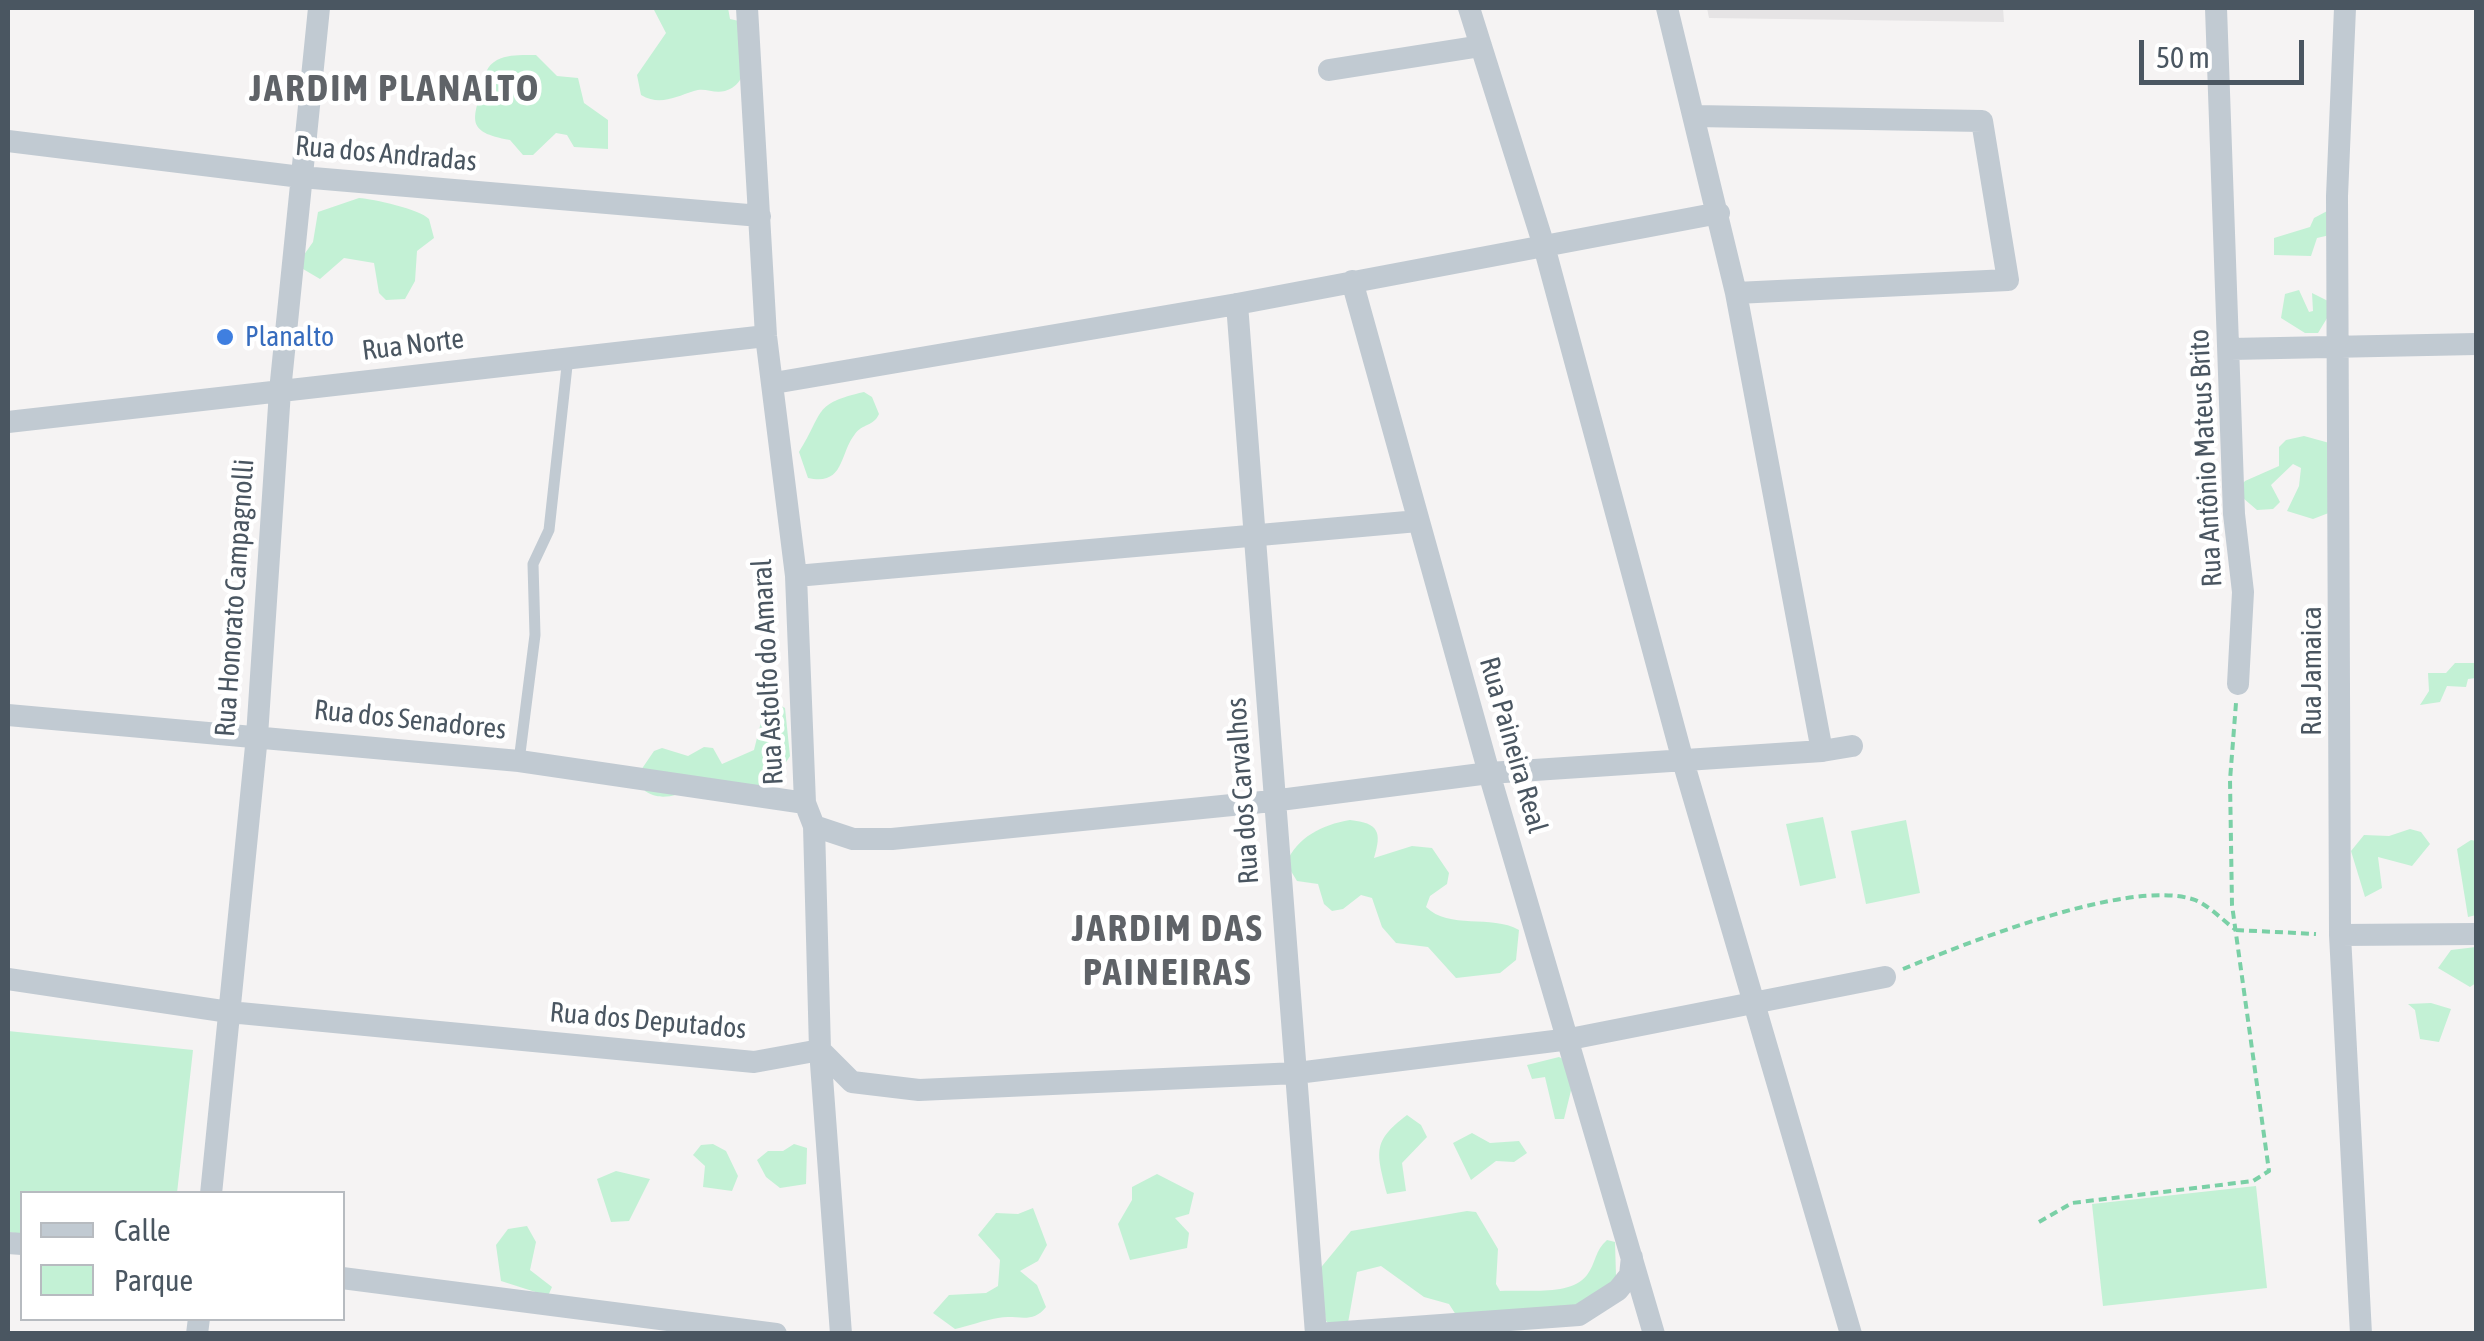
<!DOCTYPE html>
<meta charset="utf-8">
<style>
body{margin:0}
#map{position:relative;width:2484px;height:1341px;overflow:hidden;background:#f5f3f3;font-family:"Asap Condensed",sans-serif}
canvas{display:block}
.frame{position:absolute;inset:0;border:10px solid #4a5661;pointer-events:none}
.legend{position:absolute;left:20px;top:1191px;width:325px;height:130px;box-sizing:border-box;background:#fff;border:2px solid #b7bbc0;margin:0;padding:12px 18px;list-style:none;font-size:30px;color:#4a5661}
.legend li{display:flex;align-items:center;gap:20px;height:50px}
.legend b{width:50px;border:2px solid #b7bbc0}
.scale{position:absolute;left:2139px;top:40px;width:165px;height:45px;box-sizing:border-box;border:5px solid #4a5661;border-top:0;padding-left:12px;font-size:30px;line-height:35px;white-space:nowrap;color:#4a5661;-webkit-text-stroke:8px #fff;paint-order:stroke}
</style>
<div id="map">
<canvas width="2484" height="1341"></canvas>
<div class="frame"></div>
<ul class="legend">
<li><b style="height:12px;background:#c1cad2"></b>Calle</li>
<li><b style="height:28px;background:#c3f1d5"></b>Parque</li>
</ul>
<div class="scale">50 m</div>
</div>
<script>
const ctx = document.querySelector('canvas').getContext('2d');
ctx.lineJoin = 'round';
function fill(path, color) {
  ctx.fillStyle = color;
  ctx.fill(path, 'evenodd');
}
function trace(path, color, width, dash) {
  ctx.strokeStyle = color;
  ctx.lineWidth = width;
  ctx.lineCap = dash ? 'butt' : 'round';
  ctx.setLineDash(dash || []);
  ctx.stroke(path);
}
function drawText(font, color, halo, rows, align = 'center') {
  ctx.font = font + ' "Asap Condensed",sans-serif';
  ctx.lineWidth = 9;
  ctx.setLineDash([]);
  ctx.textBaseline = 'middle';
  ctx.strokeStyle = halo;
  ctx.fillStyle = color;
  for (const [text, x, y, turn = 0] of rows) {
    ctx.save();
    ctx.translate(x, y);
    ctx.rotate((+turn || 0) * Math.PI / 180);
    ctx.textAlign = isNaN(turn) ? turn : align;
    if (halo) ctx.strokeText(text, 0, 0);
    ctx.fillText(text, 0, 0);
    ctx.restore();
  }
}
fill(new Path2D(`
 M1707,8H2003L2004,22L1709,18Z`), '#e6e4e5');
fill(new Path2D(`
 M653,8H728L730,19L739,21C744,43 755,82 725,91C713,94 705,87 694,91C675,97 660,106 641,95L637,75L666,33Z
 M536,55L557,76L578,78L584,103L608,120V149L574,147L567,135L556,133L533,155H523L510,140C464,132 474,119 482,86C485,75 486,66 497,60C509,54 523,55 536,55Z
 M359,198C373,199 420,209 429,219L434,238L417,251L415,281L405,299L386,300L379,293L374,263L344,258L320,279L303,269L301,259L313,242L318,212Z
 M2331,209L2330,235L2317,238L2311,256L2274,255V238L2310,227L2314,218Z
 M2299,290L2309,312L2313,311L2312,293L2328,301L2332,310L2318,333H2305L2281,318L2285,294Z
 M864,392L872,397L879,414C874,426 862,424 855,434C839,454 845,486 808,478L799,452C825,411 812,404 864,392Z
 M2304,436L2333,444L2339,509L2313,519L2287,511L2299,486L2301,468L2293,464L2271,485L2280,502L2273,509L2257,510L2236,492L2245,481L2279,466V447L2286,440Z
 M2455,663H2476V678L2468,679L2466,687L2447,686L2440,702L2420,705L2429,691L2428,673H2446Z
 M777,704L785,708L790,756L764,796C741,809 723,800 700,794C679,788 667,805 645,791L639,773L654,751L662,748L688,756L704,747L713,748L722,764L754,750L763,714Z
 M1823,817L1836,878L1800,886L1786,824Z
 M1350,820C1379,823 1382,832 1374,858L1412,846L1432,848L1449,873L1447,884L1430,896L1426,907C1449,930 1491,914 1519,930L1516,960L1500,973L1456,978L1428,947L1396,943L1382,927L1372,898L1361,895L1343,909L1332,911L1324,904L1318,884L1297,881L1286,863C1298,837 1321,825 1350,820Z
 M1906,820L1920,893L1866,904L1851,831Z
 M2410,829L2421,832L2430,844L2412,866L2378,857L2382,888L2365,897L2351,851L2364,835L2389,836Z
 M2471,840L2476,841V915L2468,917L2457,849Z
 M2476,947V983L2470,987L2438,968L2451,950Z
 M2431,1003L2451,1009L2439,1042L2420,1039L2415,1010L2408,1004Z
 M8,1031L193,1050L177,1193L22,1194V1234L8,1232Z
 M1559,1057L1577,1066L1564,1119H1555L1545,1077L1532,1079L1527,1065Z
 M1407,1115L1421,1125L1427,1137L1402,1163L1406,1191L1387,1194C1377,1153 1371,1142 1407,1115Z
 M1472,1133L1490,1143L1519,1141L1527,1153L1514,1162L1496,1161L1471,1180L1453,1143Z
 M713,1144L726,1151L738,1176L732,1191L703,1187L705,1166L693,1155L701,1145Z
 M794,1144L807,1148L806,1184L780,1188L766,1177L757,1160L768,1151H783Z
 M616,1171L650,1179L629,1221L611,1222L597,1179Z
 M1157,1174L1194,1193L1189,1214L1175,1218L1189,1233L1187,1248L1130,1260L1118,1224L1132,1200V1187Z
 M2256,1186L2267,1288L2103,1306L2092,1204Z
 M1033,1208L1047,1245L1038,1261L1020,1271L1037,1285L1046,1307C1032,1325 1017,1314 998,1318C984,1320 969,1326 955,1329L933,1313L949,1295L986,1293L998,1286L1000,1260L978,1235L996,1213L1018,1214Z
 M1467,1211L1476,1212L1498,1249L1496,1284L1500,1291C1525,1289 1570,1297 1587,1275C1596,1263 1595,1250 1607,1240L1615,1242L1616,1276L1600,1306L1458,1318L1449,1304L1424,1297L1381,1266L1357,1272L1348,1323L1332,1326L1326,1321L1318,1271L1351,1231Z
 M527,1226L536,1242L530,1270L552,1287L548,1296L501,1281L496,1245L508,1229Z`), '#c3f1d5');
trace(new Path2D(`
 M2236,930L2316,934
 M1903,969C1967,943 2126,879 2192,899C2207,903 2223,921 2236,930
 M2039,1222L2072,1203L2253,1181L2269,1171L2232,905L2230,780L2236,703`), '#7ad0a6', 4, [8, 5]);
trace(new Path2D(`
 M519,761L535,635L533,564L549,530L568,357`), '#c1cad2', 11);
trace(new Path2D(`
 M747,8L766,336L796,576L805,803L814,826L820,1050L841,1334
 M1469,8L1544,246L1683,761L1851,1334
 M1667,8L1736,293L1822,751L1852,746
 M2216,8L2234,514L2243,592L2238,684
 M2345,8L2337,196L2340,935L2361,1334
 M1329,70L1481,46
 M1695,116L1982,121L2008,280L1736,293
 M8,141L301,177L760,216
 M1352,281L1489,773L1654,1334
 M1237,304L1316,1334
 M2231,349L2476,344
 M774,383L1237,304L1719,213
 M8,422L766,336
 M796,576L1418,521
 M8,715L519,761L805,803
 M814,826L853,839H892L1272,801L1489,773L1822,751
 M2340,935L2476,934
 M8,979L229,1012L754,1062L820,1050L852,1082L919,1090L1297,1073L1570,1039L1885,977
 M211,1194L257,736L280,391L319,8
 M8,1243L22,1244
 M342,1278L776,1334
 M197,1334L199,1318
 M1317,1334L1579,1315L1618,1290L1630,1275L1632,1257`), '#c1cad2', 22);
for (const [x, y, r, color] of [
 [225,337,10,"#3f7fe0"]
]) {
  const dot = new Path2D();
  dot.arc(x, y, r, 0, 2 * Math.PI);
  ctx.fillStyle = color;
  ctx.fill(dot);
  trace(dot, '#fff', 4);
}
drawText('28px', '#4a5661', '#fff', [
 ["Rua dos Andradas",386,154,5],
 ["Rua Norte",413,345,-7],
 ["Rua Antônio Mateus Brito",2206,458,-93],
 ["Rua Honorato Campagnolli",235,598,-86],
 ["Rua Jamaica",2312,671,-90],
 ["Rua Astolfo do Amaral",768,672,-93],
 ["Rua dos Senadores",410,720,6],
 ["Rua Paineira Real",1513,745,74],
 ["Rua dos Carvalhos",1243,791,-94],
 ["Rua dos Deputados",648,1021,5]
]);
drawText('28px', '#366cbe', '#fff', [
 ["Planalto",245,337]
], 'left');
ctx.letterSpacing = '2.5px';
drawText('bold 38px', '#5f6368', '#fff', [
 ["JARDIM PLANALTO",395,89],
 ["JARDIM DAS",1168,929],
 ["PAINEIRAS",1168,973]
]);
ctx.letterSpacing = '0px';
</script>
